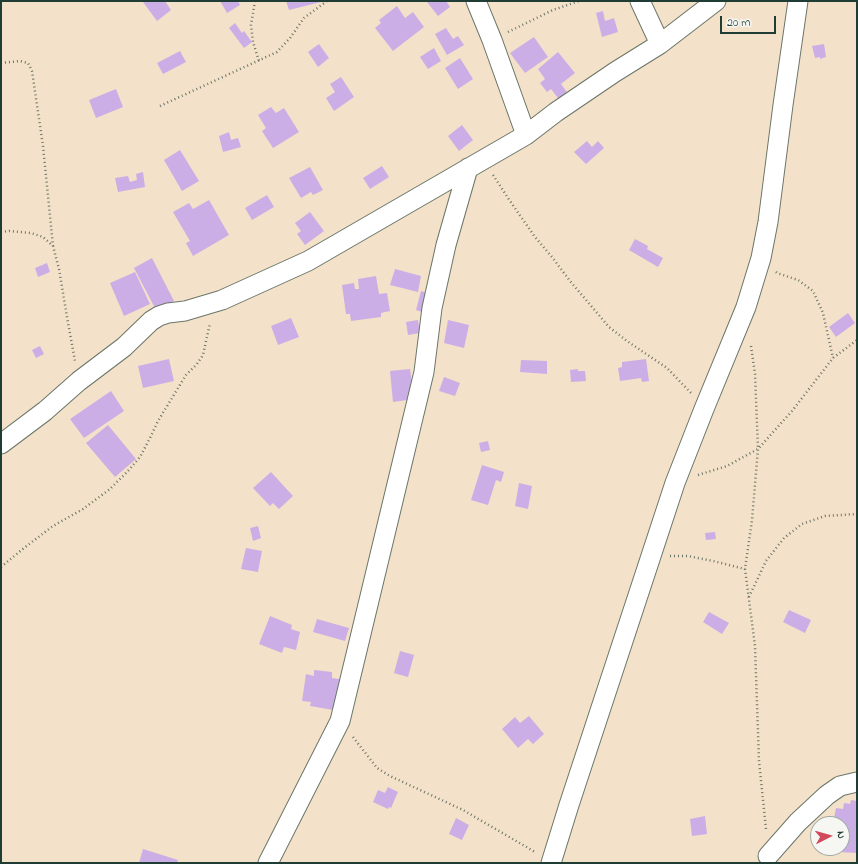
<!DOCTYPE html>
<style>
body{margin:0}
#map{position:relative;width:858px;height:864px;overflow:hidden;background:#f4e1c9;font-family:"Indie Flower",sans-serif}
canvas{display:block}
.frame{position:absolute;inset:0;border:2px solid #1f3d34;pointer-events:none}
.north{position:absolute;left:810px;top:816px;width:40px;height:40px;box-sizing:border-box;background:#f6f6f2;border:1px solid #a0aca6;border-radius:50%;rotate:84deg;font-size:11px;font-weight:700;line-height:16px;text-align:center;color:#1f3d34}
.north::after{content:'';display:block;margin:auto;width:14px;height:18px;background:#d1495b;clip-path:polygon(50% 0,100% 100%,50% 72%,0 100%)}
.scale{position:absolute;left:720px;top:16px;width:56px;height:18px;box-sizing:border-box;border:2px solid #1f3d34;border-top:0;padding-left:5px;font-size:12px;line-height:14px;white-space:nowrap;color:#1f3d34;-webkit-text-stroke:3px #f6f6f2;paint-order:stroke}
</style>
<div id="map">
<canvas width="858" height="864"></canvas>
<div class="frame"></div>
<div class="north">N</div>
<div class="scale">20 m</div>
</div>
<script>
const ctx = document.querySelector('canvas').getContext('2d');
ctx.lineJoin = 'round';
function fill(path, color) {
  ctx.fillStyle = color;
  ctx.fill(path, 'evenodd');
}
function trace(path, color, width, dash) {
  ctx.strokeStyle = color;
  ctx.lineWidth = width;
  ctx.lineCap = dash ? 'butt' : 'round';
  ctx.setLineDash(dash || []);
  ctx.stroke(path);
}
fill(new Path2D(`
 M145,1H165L171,10L157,21L143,2Z
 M220,1H238L240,5L227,13Z
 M286,1H321V2L289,10Z
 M428,1H446L450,7L438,16L427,2Z
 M397,6L405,18L413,12L424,27L393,51L375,28L381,23L379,20Z
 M603,11L605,21L614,18L618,32L602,37L596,13Z
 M235,23L242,33L244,31L252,42L244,48L229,28Z
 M446,28L453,39L458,36L464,45L447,55L435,34Z
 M534,37L548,57L525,73L510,53Z
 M319,44L329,58L318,67L308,52Z
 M824,44L826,57L820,59V57L815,58L812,46Z
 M434,48L441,61L428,69L420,57Z
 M180,51L186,62L163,74L157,63Z
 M558,52L575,73L561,84L569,95L561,102L551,89L547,92L540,83L545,79L538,69Z
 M460,58L473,79L458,89L445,68Z
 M341,77L354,97L334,111L326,98L335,92L330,84Z
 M116,89L123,107L96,118L89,100Z
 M271,107L276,113L284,108L299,132L273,148L262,131L266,128L258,115Z
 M462,125L473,140L459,151L448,136Z
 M229,132L231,140L238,138L241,147L223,152L219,136Z
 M587,141L592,147L598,141L604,148L586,164L574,152Z
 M180,150L199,181L182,191L164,160Z
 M382,166L389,177L370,189L363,178Z
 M310,167L323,190L313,195L311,192L301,198L289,178Z
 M143,172L145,187L118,192L115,178L128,176L130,182L137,180L136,174Z
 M267,195L274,207L252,220L245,208Z
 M209,200L229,235L193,256L186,243L190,241L173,212L189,203L193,209Z
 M310,212L324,231L305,245L297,234L301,231L295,223Z
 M635,239L648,246L647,249L663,258L658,267L629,250Z
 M152,258L174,301L156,310L134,268Z
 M47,263L50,272L38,277L35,268Z
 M395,269L421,276L418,292L390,285Z
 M135,272L150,304L124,316L110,283Z
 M376,276L379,294L387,293L390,311L381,313V317L351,321L350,314H346L342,285L354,283L355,289H359L358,279Z
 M421,291L434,295L428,314L416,310Z
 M848,313L855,323L836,337L829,327Z
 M291,318L299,337L278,345L271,326Z
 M418,320L420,333L408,335L406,322Z
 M448,320L469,325L464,348L444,343Z
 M40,346L44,354L36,358L32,350Z
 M169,359L174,381L143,388L138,366Z
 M646,359L649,381L642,382L641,378L620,381L618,368L622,367V362Z
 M521,360L547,361V374L520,372Z
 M410,369L414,399L393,402L390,371Z
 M578,369V371H585L586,381L571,382L570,370Z
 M444,377L460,383L455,396L439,391Z
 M111,391L124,411L84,438L70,419Z
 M108,425L136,459L115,477L86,443Z
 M488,441L490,450L481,452L479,443Z
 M482,465L504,472L501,482L496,480L488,505L471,500Z
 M271,472L293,496L279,509L273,503L270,506L253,488Z
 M519,483L532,486L528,509L515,506Z
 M258,526L261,538L253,541L250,528Z
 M715,532L716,539L706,540L705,533Z
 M246,548L262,551L258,572L241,569Z
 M789,610L811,620L805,633L783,622Z
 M709,612L729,623L722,634L703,622Z
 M270,616L292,625L291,629L300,632L296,650L284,647L282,653L259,644Z
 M317,619L349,628L345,641L313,632Z
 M400,651L414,655L408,677L394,673Z
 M314,670L332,672V678L346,680L339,711L310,706L311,702L302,701L306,674L314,676Z
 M529,716L544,734L533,744L528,739L518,748L502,729L515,717L520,723Z
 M388,787L398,792L391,808L389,807L388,809L373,802L378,790L385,793Z
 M851,800L857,801V853L839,852V848H842V824H830L831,818H834L836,808L843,809L844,803L850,804Z
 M705,816L707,834L692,836L690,819Z
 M456,818L469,825L462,840L449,834Z
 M143,849L178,860L177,863H139Z`), '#ccaee7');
const street = new Path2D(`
 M476,1L492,40L526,135
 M640,1L660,44
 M1,444L45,411L79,381L124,347L151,321L159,316L168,313L185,311L222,300L308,261L526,135L556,112L615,72L660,44L716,1
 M768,856L798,822L827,795L840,786L857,782
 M268,863L340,721L424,372L432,308L446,245L468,168
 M551,863L569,805L651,556L675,483L704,409L746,307L761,258L768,222L783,105L798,1`);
trace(street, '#6a7668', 21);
trace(new Path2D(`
 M255,1L251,25L253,42L259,61
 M508,32L553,10L579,1
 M1,63L20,61L28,63L32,71L43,146L53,246
 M160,106L277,52L290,38L304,18L327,1
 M493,175L510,201L535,237L552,257L570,281L609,327L627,341L667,368L691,393
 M1,232L9,231L31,233L43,237L53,246L59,269L67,317L75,361
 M776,272L777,273L798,280L813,291L823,313L833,358
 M751,346L755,374L758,449L752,520L745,569L755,646L759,761L766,829
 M698,475L727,466L758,449L792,411L833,358L857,340
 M670,556H688L713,561L745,569
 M1,567L24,548L53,526L83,509L110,489L128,471L140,457L150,438L158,421L186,375L197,364L203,355L210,323
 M749,597L766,561L784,538L802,524L825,516L857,514
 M353,737L377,768L390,776L463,810L535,852`), '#6a7668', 2.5, [1, 3]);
trace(street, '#fff', 19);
</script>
